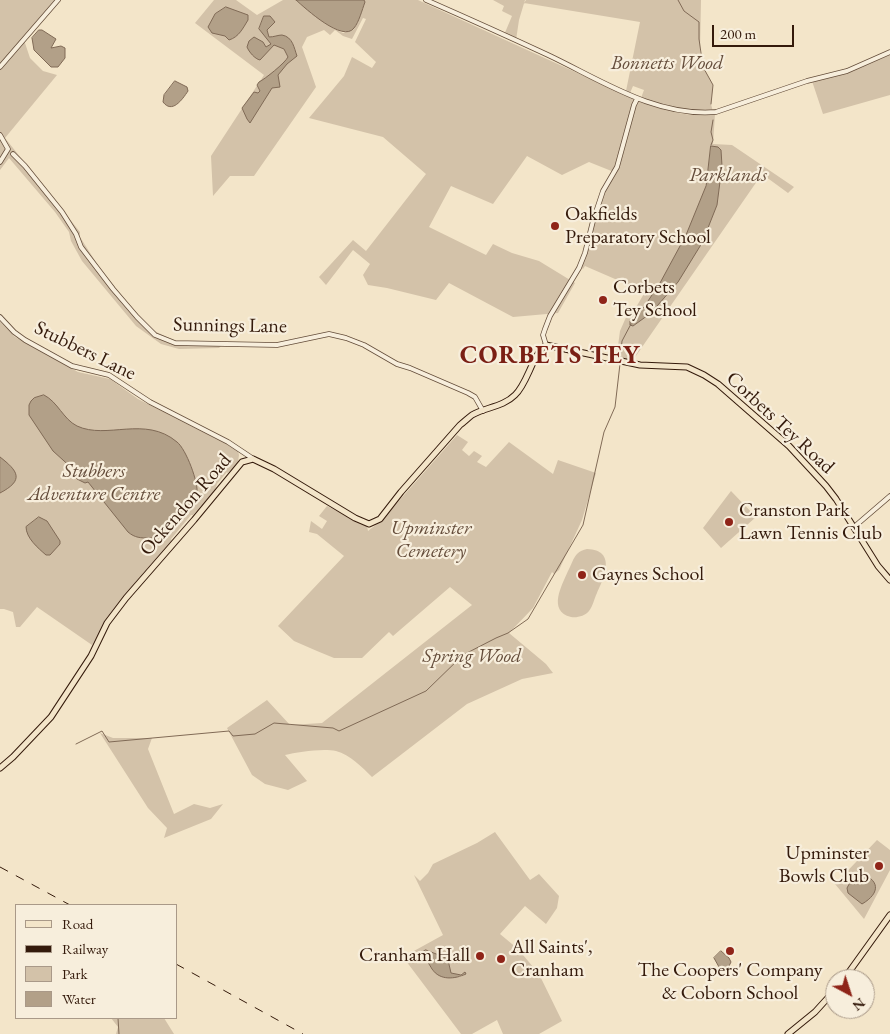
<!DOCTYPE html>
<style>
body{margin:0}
#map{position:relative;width:890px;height:1034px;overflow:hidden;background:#f3e5c9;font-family:"EB Garamond",serif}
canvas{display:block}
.legend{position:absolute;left:15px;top:904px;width:162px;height:115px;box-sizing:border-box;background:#f7eedc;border:1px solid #a99988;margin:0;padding:6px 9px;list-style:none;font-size:15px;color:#341a0b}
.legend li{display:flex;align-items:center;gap:10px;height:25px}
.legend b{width:25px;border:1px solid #a99988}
.north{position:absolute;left:825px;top:969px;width:50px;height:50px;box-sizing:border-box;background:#f7eedc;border:1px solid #a99988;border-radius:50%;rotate:140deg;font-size:14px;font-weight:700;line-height:20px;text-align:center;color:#341a0b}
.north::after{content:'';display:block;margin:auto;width:18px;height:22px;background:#8f2418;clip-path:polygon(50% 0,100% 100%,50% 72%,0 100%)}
.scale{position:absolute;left:712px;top:25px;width:82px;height:22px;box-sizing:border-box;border:2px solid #341a0b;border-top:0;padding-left:6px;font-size:15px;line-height:18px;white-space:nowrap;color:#341a0b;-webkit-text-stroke:4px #f7eedc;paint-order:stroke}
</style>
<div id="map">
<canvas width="890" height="1034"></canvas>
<ul class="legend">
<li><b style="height:6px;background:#f3e5c9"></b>Road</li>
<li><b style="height:6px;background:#341a0b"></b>Railway</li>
<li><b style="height:14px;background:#d3c2a9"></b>Park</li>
<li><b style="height:14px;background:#b2a088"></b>Water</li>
</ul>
<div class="north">N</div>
<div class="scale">200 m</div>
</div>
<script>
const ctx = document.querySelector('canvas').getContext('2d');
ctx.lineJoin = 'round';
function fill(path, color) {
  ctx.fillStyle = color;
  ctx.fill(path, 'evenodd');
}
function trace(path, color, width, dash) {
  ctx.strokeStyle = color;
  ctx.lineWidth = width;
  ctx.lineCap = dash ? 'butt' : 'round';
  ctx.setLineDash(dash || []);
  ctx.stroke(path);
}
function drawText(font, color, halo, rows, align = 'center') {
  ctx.font = font + ' "EB Garamond",serif';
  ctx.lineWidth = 4.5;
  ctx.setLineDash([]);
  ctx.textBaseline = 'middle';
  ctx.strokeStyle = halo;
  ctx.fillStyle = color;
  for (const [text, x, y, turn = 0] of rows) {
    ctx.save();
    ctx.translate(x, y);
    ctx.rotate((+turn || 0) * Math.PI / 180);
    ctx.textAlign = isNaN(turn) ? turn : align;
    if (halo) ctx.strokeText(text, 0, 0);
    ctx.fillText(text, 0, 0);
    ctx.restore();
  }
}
fill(new Path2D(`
 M0,0H55L23,37L30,58L43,71L57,75L5,138L80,232V237L99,267L128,303L152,330L176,341L225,342L219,348L179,349L161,344L136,326L82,261L71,241L69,232L55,212L9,158L0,170Z
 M214,0H236L257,15L283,0H296L329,26L343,33L354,29L364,0H418L643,103C665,111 692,118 715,114L713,144L732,145L794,187L788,193L762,174L631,363L616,361L620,331L627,315L635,309L645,292L585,266L583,269L580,266L603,191L614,172L589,162L562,175L527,156L493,204L451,186L429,227L486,255L493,244L512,253L539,261L575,283L558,313L513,317L449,283L436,300L387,288L368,285L363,275L370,264L353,250L326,285L319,277L353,240L366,251L426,174L383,137L309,118L344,76L352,57L372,68L376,62L355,42L366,19L363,18L352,39L343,36L335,30L330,35L324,30L307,37L302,47L316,87L254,176H230L213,196L211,156L264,75L195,23Z
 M493,0H525L519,20L516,40L504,35L512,16L502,11L504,6Z
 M526,0H701L700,51L703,67L713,85L711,104L713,112L680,110L641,98L644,90L633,86L630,93L626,91L640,22L524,3Z
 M890,52V95L823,114L812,81L829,76Z
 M0,321L15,337L78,372L110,379L138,399L230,446L238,451L239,455L238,462L230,471L227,473V472L217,484L215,490L193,515H191L171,539L172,541C142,573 113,607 92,645L37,607L20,627H16L13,612L4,609H0Z
 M457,435L468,442L462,450L469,456L474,451L482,456L477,462L486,467L509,442L553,474L558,460L596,473L582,520L559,570L554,574L552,572L533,608L509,633L546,664L553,673L522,679L467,704L372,777C362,767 350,755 336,751C323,748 297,752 285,755L307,781L288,790L265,784L252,775L227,728L267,700L290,725L322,723L472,605L450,587L393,636L389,632L362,658H334L317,651L294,641L278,626L344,556L317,534L309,532L311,521L322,529L327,521L319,516L327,506L367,526L368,531L382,520Z
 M731,491L756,517L721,548L703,528Z
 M587,549C617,550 604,578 597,593C594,599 593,606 589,611C585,616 577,618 571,617C547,611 562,585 568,571C571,566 573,558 577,554C580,551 583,550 587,549Z
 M100,733L113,738H152L148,749L174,814L194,804L210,808L223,804L211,819L164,838L167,828L148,808Z
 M495,832L530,880L539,874L559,896L557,908L546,924L525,906L500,934L518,949L539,974L562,1021L539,1034H503L497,1020L472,1034H461L403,957L443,935L414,875L420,881L428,873L433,864L477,843ZM426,950C444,956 446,956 451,973L459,975L463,973L466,974L460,977L433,971L426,959L421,958Z
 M877,840L890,850V870L864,919L835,884Z
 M111,1018H164L174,1034H116L118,1027Z`), '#d3c2a9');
const water = new Path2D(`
 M296,0H364L365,2C362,10 359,22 354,28C343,43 306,9 296,0Z
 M226,7L248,15V20C243,28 239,37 229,40L225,36L212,33L208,27L215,14Z
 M264,16H270L275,22L267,30L269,37C274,37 278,35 282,35C293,37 294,48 297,56L287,64L278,75L280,87L272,88L250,123L247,119L242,108L254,92L258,93L260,91L257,85L259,82C265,79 285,63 288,57L284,49L274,45L260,60C255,59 249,52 247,47L249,41L254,37L263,42L266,47L271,44L259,29Z
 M39,30H42L56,39L51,48L61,46L65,48V58L58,67H51L34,50L32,38Z
 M175,81L187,87L188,91C182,100 172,114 163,102L164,95Z
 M711,146L718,147L721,150L722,166L717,205L702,243L678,282L651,313L633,326L630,325V321L644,307L660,283L686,235L706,186Z
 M44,395C58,402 63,419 77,426C107,440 145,415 177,442C186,449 199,483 197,495C195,502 189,508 184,514C173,527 169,539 149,538C141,538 135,538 128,532L88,482L85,483L77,479L74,470L53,451L29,415V405L31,401L34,398Z
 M0,457C18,471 25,480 0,493Z
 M39,517L47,521L60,541V544L50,555H46C38,548 26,538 26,527Z
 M859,873C880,879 881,893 862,904L848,893L847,888L853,877Z
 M426,950L444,957L448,960L451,973L461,975L465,972L466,974C455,979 440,981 432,969C430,966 428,962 426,959L416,958L418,954Z
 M721,951L729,958L731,962L729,966L723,969L719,967L714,958Z`);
fill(water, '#b2a088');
trace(water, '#806a56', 1);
trace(new Path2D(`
 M678,0L684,11L699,22V39L703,67L713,85L711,104
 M711,145L713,140L711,132L713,120
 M620,359L622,341L631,324
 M76,744L102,731L109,742L229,731L233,736L255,734L274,723L333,728L339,731L426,691L463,655L496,638L508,633L528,619L583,525L604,432L615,407L620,364
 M118,1018L119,1034`), '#806a56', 1);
const minor = new Path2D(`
 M426,0C467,18 507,36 548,55C601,80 655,117 716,112L807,81L847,71L890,52
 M0,67L58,0
 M0,135L8,149L0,162
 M13,154L25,166L62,212L76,234L81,247L113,289L137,317L155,335L175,343L277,345L329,334L346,338L364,345L397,364L410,368L468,393L475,397L483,411
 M0,317L14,332L25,340L72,366L109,375L150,402L228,442L255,460
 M546,345L543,335L545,329L550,316L579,268L585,253L593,221L603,191L617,167L634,105L637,99
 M854,527L890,496`);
const major = new Path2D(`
 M0,768L13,757L51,717L91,656L107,623L126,598L194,520L242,462L253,459L274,469L355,518L369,524L380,519L401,492L460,425C464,422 468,418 472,415C486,407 503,407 515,395C528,383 532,355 546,345L640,365L687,367L704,375L718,384L789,446L826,486L836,499L878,566L890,580
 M844,979L890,915
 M788,1034L815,1012L835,990`);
trace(minor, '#644d3a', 5.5);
trace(major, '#341a0b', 7);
trace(minor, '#f7eedc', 4);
trace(major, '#f3e5c9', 5);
trace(new Path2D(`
 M0,867L70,905
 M176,964L303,1034`), '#341a0b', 1, [9, 9]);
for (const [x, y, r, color] of [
 [555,226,5,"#8f2418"],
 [603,300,5,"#8f2418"],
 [729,522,5,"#8f2418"],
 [582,575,5,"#8f2418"],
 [879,866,5,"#8f2418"],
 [730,951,5,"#8f2418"],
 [480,956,5,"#8f2418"],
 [501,959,5,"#8f2418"]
]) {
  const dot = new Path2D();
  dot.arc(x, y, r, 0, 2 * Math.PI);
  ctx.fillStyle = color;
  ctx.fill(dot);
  trace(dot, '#f7eedc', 2);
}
drawText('italic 20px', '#644c3a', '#f7eedc', [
 ["Bonnetts Wood",667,64],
 ["Parklands",728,176],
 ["Stubbers",94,472],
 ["Adventure Centre",94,495],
 ["Upminster",431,529],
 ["Cemetery",431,552],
 ["Spring Wood",472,657]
]);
drawText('20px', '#341a0b', '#f7eedc', [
 ["Oakfields",565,215],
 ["Preparatory School",565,238],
 ["Corbets",613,288],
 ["Tey School",613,311],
 ["Cranston Park",739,511],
 ["Lawn Tennis Club",739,534],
 ["Gaynes School",592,575],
 ["Upminster",869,854,"right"],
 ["Bowls Club",869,877,"right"],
 ["All Saints',",511,948],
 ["Cranham",511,971],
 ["Cranham Hall",470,956,"right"],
 ["The Coopers' Company",730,971,"center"],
 ["& Coborn School",730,994,"center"]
], 'left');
drawText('20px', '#341a0b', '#f7eedc', [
 ["Sunnings Lane",230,326,1],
 ["Stubbers Lane",85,351,26],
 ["Corbets Tey Road",780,423,43],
 ["Ockendon Road",186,505,-49]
]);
ctx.letterSpacing = '1px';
drawText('bold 25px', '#7a1f14', '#f7eedc', [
 ["CORBETS TEY",550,356]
]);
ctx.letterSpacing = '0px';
</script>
